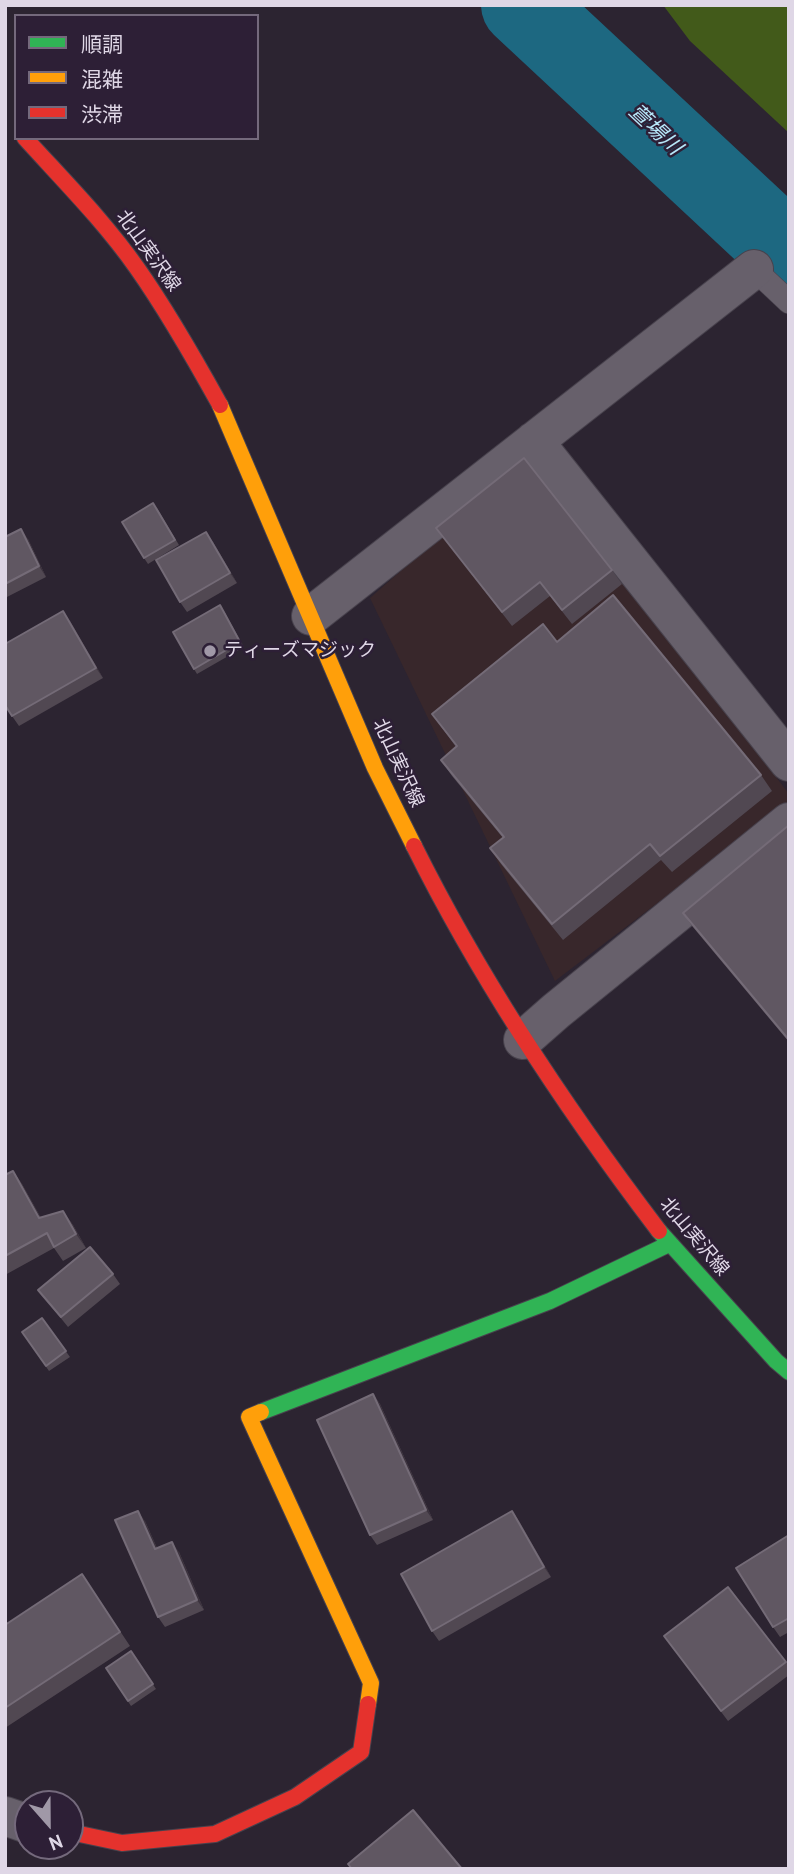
<!DOCTYPE html>
<meta charset="utf-8">
<style>
body{margin:0}
#map{position:relative;width:794px;height:1874px;overflow:hidden;background:#2c2431;font-family:"PT Sans","Noto Sans JP",sans-serif}
canvas{display:block}
.frame{position:absolute;inset:0;border:7px solid #dfd7e6;pointer-events:none}
.legend{position:absolute;left:14px;top:14px;width:245px;height:126px;box-sizing:border-box;background:#2d1f36;border:2px solid #74697c;margin:0;padding:9px 12px;list-style:none;font-size:21px;color:#dfd7e6}
.legend li{display:flex;align-items:center;gap:14px;height:35px}
.legend b{width:35px;border:2px solid #74697c}
.north{position:absolute;left:14px;top:1790px;width:70px;height:70px;box-sizing:border-box;background:#2d1f36;border:2px solid #74697c;border-radius:50%;rotate:159deg;font-size:19px;font-weight:700;line-height:28px;text-align:center;color:#dfd7e6}
.north::after{content:'';display:block;margin:auto;width:24px;height:32px;background:#a098a7;clip-path:polygon(50% 0,100% 100%,50% 72%,0 100%)}
</style>
<div id="map">
<canvas width="794" height="1874"></canvas>
<div class="frame"></div>
<ul class="legend">
<li><b style="height:9px;background:#30b455"></b>順調</li>
<li><b style="height:9px;background:#ff9f0a"></b>混雑</li>
<li><b style="height:9px;background:#e5322d"></b>渋滞</li>
</ul>
<div class="north">N</div>
</div>
<script>
const ctx = document.querySelector('canvas').getContext('2d');
ctx.lineJoin = 'round';
function fill(path, color) {
  ctx.fillStyle = color;
  ctx.fill(path, 'evenodd');
}
function trace(path, color, width, dash) {
  ctx.strokeStyle = color;
  ctx.lineWidth = width;
  ctx.lineCap = dash ? 'butt' : 'round';
  ctx.setLineDash(dash || []);
  ctx.stroke(path);
}
function drawText(font, color, halo, rows, align = 'center') {
  ctx.font = font + ' "PT Sans","Noto Sans JP",sans-serif';
  ctx.lineWidth = 5;
  ctx.setLineDash([]);
  ctx.textBaseline = 'middle';
  ctx.strokeStyle = halo;
  ctx.fillStyle = color;
  for (const [text, x, y, turn = 0] of rows) {
    ctx.save();
    ctx.translate(x, y);
    ctx.rotate((+turn || 0) * Math.PI / 180);
    ctx.textAlign = isNaN(turn) ? turn : align;
    if (halo) ctx.strokeText(text, 0, 0);
    ctx.fillText(text, 0, 0);
    ctx.restore();
  }
}
fill(new Path2D(`
 M531,456L789,794V803L555,981L370,598Z`), '#38272b');
fill(new Path2D(`
 M663,5H789V133L690,41Z`), '#425a1a');
trace(new Path2D(`
 M522,5L789,254`), '#1d6881', 82);
const lane = new Path2D(`
 M754,269L789,302`);
const street = new Path2D(`
 M534,441L789,762
 M311,616L754,269
 M523,1040L556,1011L789,822
 M5,1816L28,1824`);
const fast = new Path2D(`
 M659,1231L776,1361L789,1372
 M261,1412L550,1301L669,1244`);
const slow = new Path2D(`
 M220,405L375,768L414,846
 M261,1412L249,1417L371,1683L368,1704`);
const jam = new Path2D(`
 M25,138C63,180 104,221 137,268C168,312 194,358 220,405
 M414,846C482,983 567,1110 659,1231
 M70,1832L122,1843L215,1834L295,1797L361,1752L368,1704`);
trace(lane, '#48424d', 24);
trace(street, '#48424d', 40);
trace(fast, '#48424d', 18);
trace(slow, '#48424d', 18);
trace(jam, '#48424d', 18);
trace(lane, '#67606b', 23);
trace(street, '#67606b', 38);
trace(fast, '#30b455', 16);
trace(slow, '#ff9f0a', 16);
trace(jam, '#e5322d', 16);
fill(new Path2D(`
 M157,508L179,545L148,564L144,558Z
 M436,528L612,570L622,584L572,624L550,596L512,626Z
 M5,537L28,539L46,577L5,598Z
 M213,542L237,583L187,612L180,602Z
 M224,611L244,647L197,674L194,669Z
 M70,621L103,678L19,726L12,716Z
 M557,642L761,775L772,791L672,872L661,860L563,940L501,864L490,848L503,838L452,776L441,760L456,747L432,714Z
 M789,825V1042L692,926L683,913Z
 M13,1171L22,1184L41,1218L63,1211L73,1225L86,1248L63,1261L54,1248L5,1275V1175Z
 M113,1274L120,1284L68,1327L38,1290Z
 M42,1318L70,1357L49,1371L22,1332Z
 M373,1394L380,1404L433,1520L377,1545L370,1535Z
 M512,1511L519,1521L551,1577L439,1641L432,1631Z
 M145,1521L157,1548L179,1552L204,1610L165,1627L158,1617Z
 M789,1535V1632L780,1637L773,1627Z
 M82,1574L130,1646L5,1728V1625Z
 M728,1587L789,1666V1675L728,1721L664,1636Z
 M131,1651L156,1689L131,1706L106,1668Z`), '#514852');
fill(new Path2D(`
 M21,529L28,539L46,577L39,566Z
 M206,532L213,542L237,583L230,573Z
 M63,611L70,621L103,678L96,668Z
 M13,1171L22,1184L49,1232L39,1218Z
 M63,1211L73,1225L86,1248L76,1234Z
 M373,1394L380,1404L433,1520L426,1510Z
 M138,1511L145,1521L162,1559L155,1549Z
 M512,1511L519,1521L551,1577L544,1567Z
 M172,1542L179,1552L204,1610L197,1600Z`), '#3c333e');
const building = new Path2D(`
 M524,458L612,570L562,610L540,582L502,612L436,528Z
 M153,503L175,540L144,558L122,522Z
 M21,529L39,566L5,584V537Z
 M206,532L230,573L180,602L156,560Z
 M613,595L761,775L660,856L650,844L552,924L490,848L504,837L441,760L457,746L432,714L543,624L557,642Z
 M220,605L240,642L194,669L173,632Z
 M63,611L96,668L12,716L5,705V644Z
 M789,825V1040L683,913Z
 M13,1171L39,1218L63,1211L76,1234L54,1247L47,1233L5,1256V1175Z
 M90,1247L113,1274L61,1317L38,1290Z
 M42,1318L66,1351L46,1366L22,1332Z
 M373,1394L426,1510L370,1535L317,1420Z
 M138,1511L155,1549L172,1542L197,1600L158,1617L115,1520Z
 M512,1511L544,1567L432,1631L401,1574Z
 M789,1535V1618L773,1627L736,1568Z
 M82,1574L120,1632L5,1708V1625Z
 M728,1587L786,1662L721,1711L664,1636Z
 M131,1651L153,1684L128,1701L106,1668Z
 M413,1810L462,1869H352L348,1864Z`);
fill(building, '#605762');
trace(building, '#746b77', 2);
for (const [x, y, r, color] of [
 [210,651,7,"#a098a7"]
]) {
  const dot = new Path2D();
  dot.arc(x, y, r, 0, 2 * Math.PI);
  ctx.fillStyle = color;
  ctx.fill(dot);
  trace(dot, '#2d1f36', 2.5);
}
drawText('19px', '#dfd7e6', '#2d1f36', [
 ["北山実沢線",148,251,54],
 ["北山実沢線",398,763,65],
 ["北山実沢線",694,1237,50]
]);
drawText('19px', '#dfd7e6', '#2d1f36', [
 ["ティーズマジック",224,651]
], 'left');
drawText('italic 21px', '#b7e7f9', '#2d1f36', [
 ["萱場川",655,130,43]
]);
</script>
